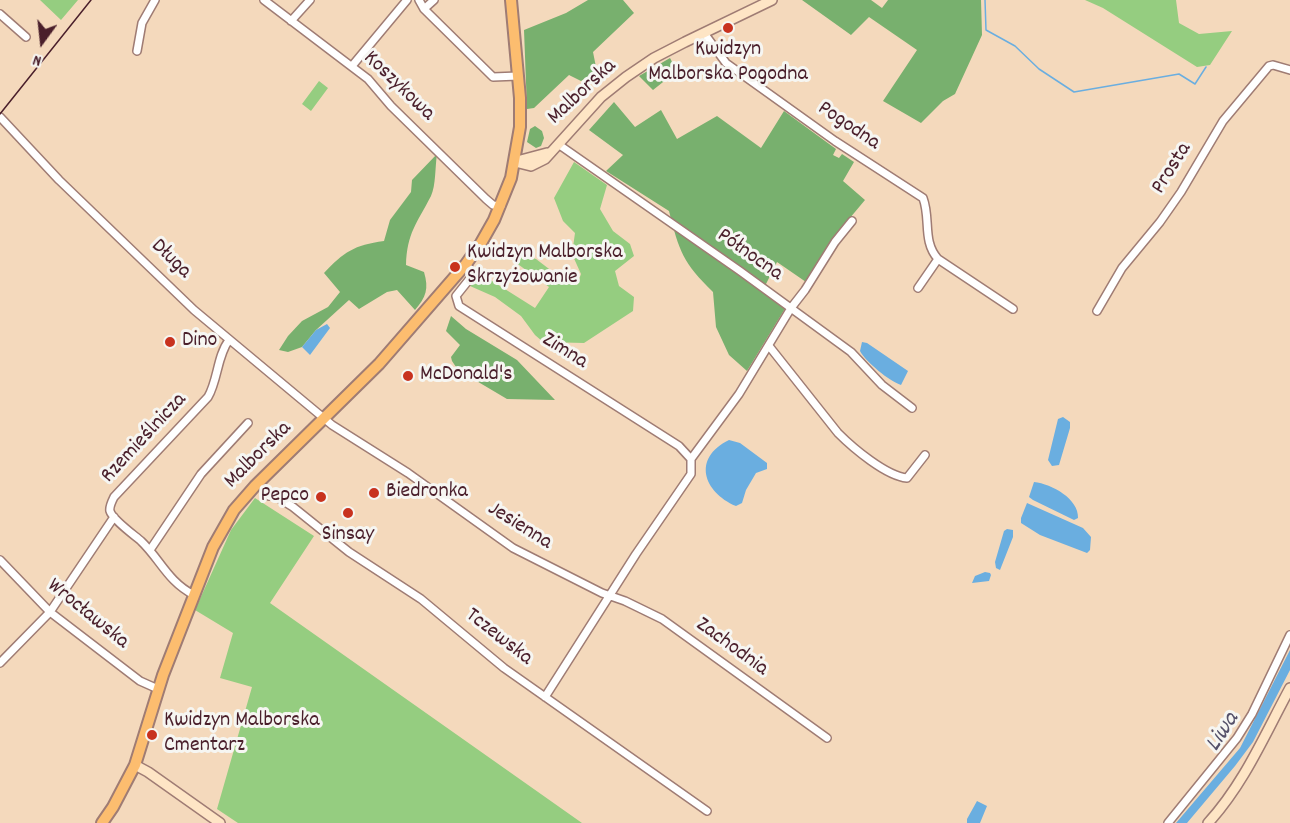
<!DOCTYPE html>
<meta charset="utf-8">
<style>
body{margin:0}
#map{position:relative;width:1290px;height:823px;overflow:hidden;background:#f4d9bc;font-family:Dekko,sans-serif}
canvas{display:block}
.north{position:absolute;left:12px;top:12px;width:60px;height:60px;-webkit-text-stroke:4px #f6f6f2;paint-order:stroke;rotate:195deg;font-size:16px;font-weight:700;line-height:24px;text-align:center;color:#4a1f2b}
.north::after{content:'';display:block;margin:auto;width:21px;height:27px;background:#4a1f2b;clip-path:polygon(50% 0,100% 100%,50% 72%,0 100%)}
</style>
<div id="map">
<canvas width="1290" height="823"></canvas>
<div class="north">N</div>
</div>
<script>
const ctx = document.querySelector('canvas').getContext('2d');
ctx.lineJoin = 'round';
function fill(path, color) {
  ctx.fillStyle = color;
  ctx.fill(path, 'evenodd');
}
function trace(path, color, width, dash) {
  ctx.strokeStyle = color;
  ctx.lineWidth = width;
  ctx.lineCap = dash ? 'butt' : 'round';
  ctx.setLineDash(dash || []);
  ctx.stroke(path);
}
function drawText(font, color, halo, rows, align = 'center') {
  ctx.font = font + ' Dekko,sans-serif';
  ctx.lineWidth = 6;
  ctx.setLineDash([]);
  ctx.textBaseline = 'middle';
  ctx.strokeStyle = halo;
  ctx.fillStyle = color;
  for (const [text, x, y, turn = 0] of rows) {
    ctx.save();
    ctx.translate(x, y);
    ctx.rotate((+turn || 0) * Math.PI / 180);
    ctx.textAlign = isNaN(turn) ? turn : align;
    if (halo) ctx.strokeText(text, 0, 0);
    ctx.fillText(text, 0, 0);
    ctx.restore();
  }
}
fill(new Path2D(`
 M40,0H78L61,20Z
 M1085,0H1176L1179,23L1199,34L1232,31L1210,65L1197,67L1103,8Z
 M319,81L328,88L311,111L302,104Z
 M574,162L607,185L600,209L613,231L630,244L634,256L615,271L619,286L634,297L633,311L584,343L543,342L535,335L521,316L495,297L470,286L481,274L535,308L549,287L515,262L518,253L536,259L557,275L577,285L581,274L572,254L575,233L563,221L554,198Z
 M255,498L314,536L270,603L582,823H238L217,809L252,687L220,678L233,633L195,610L231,530Z`), '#95cd80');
fill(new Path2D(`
 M588,0H623L634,13L593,52L598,77L589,76L581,81L569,75L534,108L527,109L524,30L566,13Z
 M802,0H871L882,8L888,0H981L982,35L955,94L943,101L921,123L883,101L917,50L869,17L851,35Z
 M670,58L677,71L653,90L639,76Z
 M614,102L635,127L661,110L677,139L717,116L761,148L784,111L836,149L833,155L839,158L842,154L854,162L843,181L865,200L834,237L806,282L777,262L763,290L786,307L747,371L729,355L716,327L713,292C683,263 679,251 669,211L606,171L623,155L589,130Z
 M535,126L542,131L544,138L541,146L536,148L527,142L530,129Z
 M437,154C435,167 436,185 431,196C417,223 407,233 406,265L424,272C429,289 426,297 415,310L397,290L387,292L359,309L349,300L316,330L302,347L288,352L279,350L288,336L302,321L328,307L340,292L324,273C344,252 354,245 384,241L390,220L411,192L412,180Z
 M451,316L466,329L517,360L555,400L507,399L458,370L452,361L451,357L460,345L446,331Z`), '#78b06e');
fill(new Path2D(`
 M327,324L330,328L310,355L302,347L316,330Z
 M862,342L867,343L908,371L901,385C889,381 866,362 860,351Z
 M1063,417L1070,422V428L1059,465L1052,466L1048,460L1058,419Z
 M729,440L740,443L767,463V469L756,473L746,490L742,503L736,506C703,492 692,458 729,440Z
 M1034,482C1052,484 1079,499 1078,518L1074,520L1033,500L1029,497Z
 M1027,503L1083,528L1091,537L1090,550L1087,553L1040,535L1021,523V518Z
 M1007,529L1013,530V537L1000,570L996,568L995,562L1004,531Z
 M985,572L990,573L991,575L989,581L972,583L975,576Z
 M1290,650V670L1253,742L1235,766L1187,823H1176L1240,748Z
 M977,801L987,806L980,823H967V819Z`), '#6aaee0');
trace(new Path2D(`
 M985,0L986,30L1015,46L1039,69L1074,92L1179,74L1195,84L1206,67`), '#6aaee0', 1.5);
const street = new Path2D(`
 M264,0L368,79L391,106L486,199L493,205L501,206
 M419,0L424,9L493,77L518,76
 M424,9L434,0
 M0,14L26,37
 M291,21L310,0
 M704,33L726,63L835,141L923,198C931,219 922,241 938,259L918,288
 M137,51L142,23L155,0
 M352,66L407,0
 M0,117L59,180L194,310L332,425L408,473L513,548L602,593L625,601L662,619L827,738
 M558,144L740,271L851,352L882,385L912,408
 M938,259L1013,309
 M466,264L472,272V276L456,296L459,306L679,446L691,459
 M1097,311L1122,268L1160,222L1181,192L1223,121L1269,66L1273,65L1290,70
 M769,346L838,433C853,448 886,476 907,478L925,455
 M269,496L272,494L293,507L349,552L421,599L504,668L707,811
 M150,550L201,474L248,423
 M0,560L50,612L140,681L158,689
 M194,595C168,582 160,559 141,541C134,535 112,519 110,511C109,507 112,501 114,497L208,397C218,380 217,356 229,340
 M0,663L50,612L114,517
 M545,697L636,554L691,474V459L739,394L791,308L805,290L835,242L852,221
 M1168,823L1237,738L1252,714L1290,635`);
const secondary = new Path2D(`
 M517,161L547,153
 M515,162L531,166L545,159L601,97L626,77L654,58L685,42L772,0
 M135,765L148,772L220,823
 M1208,823C1244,784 1265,734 1290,688`);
const primary = new Path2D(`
 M102,823L113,807L135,765L163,675L213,547L234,510L255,486L379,364L466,264L481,243L494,220L511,178L520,127V98L511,0`);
trace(street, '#9f7c74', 10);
trace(secondary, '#9f7c74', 12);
trace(primary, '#9f7c74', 14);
trace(street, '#fff', 7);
trace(secondary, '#fee5c5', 9);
trace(primary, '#fcbd6f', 10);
trace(new Path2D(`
 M0,114L91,0`), '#4a1f2b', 1.5);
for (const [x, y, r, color] of [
 [728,28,6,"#c8321e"],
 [455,267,6,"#c8321e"],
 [170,342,6,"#c8321e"],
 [408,376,6,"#c8321e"],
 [374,493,6,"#c8321e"],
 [321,497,6,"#c8321e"],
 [348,513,6,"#c8321e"],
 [152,735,6,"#c8321e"]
]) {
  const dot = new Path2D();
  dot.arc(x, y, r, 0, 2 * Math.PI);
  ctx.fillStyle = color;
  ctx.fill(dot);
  trace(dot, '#f6f6f2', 2);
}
drawText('22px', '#4a1f2b', '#f6f6f2', [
 ["Kwidzyn",728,51,"center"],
 ["Malborska Pogodna",728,76,"center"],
 ["Kwidzyn Malborska",467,254],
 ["Skrzyżowanie",467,279],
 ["Dino",182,342],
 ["McDonald's",420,376],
 ["Biedronka",386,493],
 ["Pepco",309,497,"right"],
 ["Sinsay",348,536,"center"],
 ["Kwidzyn Malborska",164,722],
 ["Cmentarz",164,747]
], 'left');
drawText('22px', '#4a1f2b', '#f6f6f2', [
 ["Koszykowa",398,87,44],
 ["Malborska",583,93,-43],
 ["Pogodna",848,127,34],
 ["Prosta",1173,169,-58],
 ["Północna",749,256,35],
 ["Długa",170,260,44],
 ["Zimna",564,352,32],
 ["Rzemieślnicza",145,439,-47],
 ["Malborska",259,456,-45],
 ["Jesienna",519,527,32],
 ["Wrocławska",87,615,39],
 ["Tczewska",498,638,38],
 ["Zachodnia",731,648,36]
]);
drawText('italic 24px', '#55516a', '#f6f6f2', [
 ["Liwa",1224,733,-57]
]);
</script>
